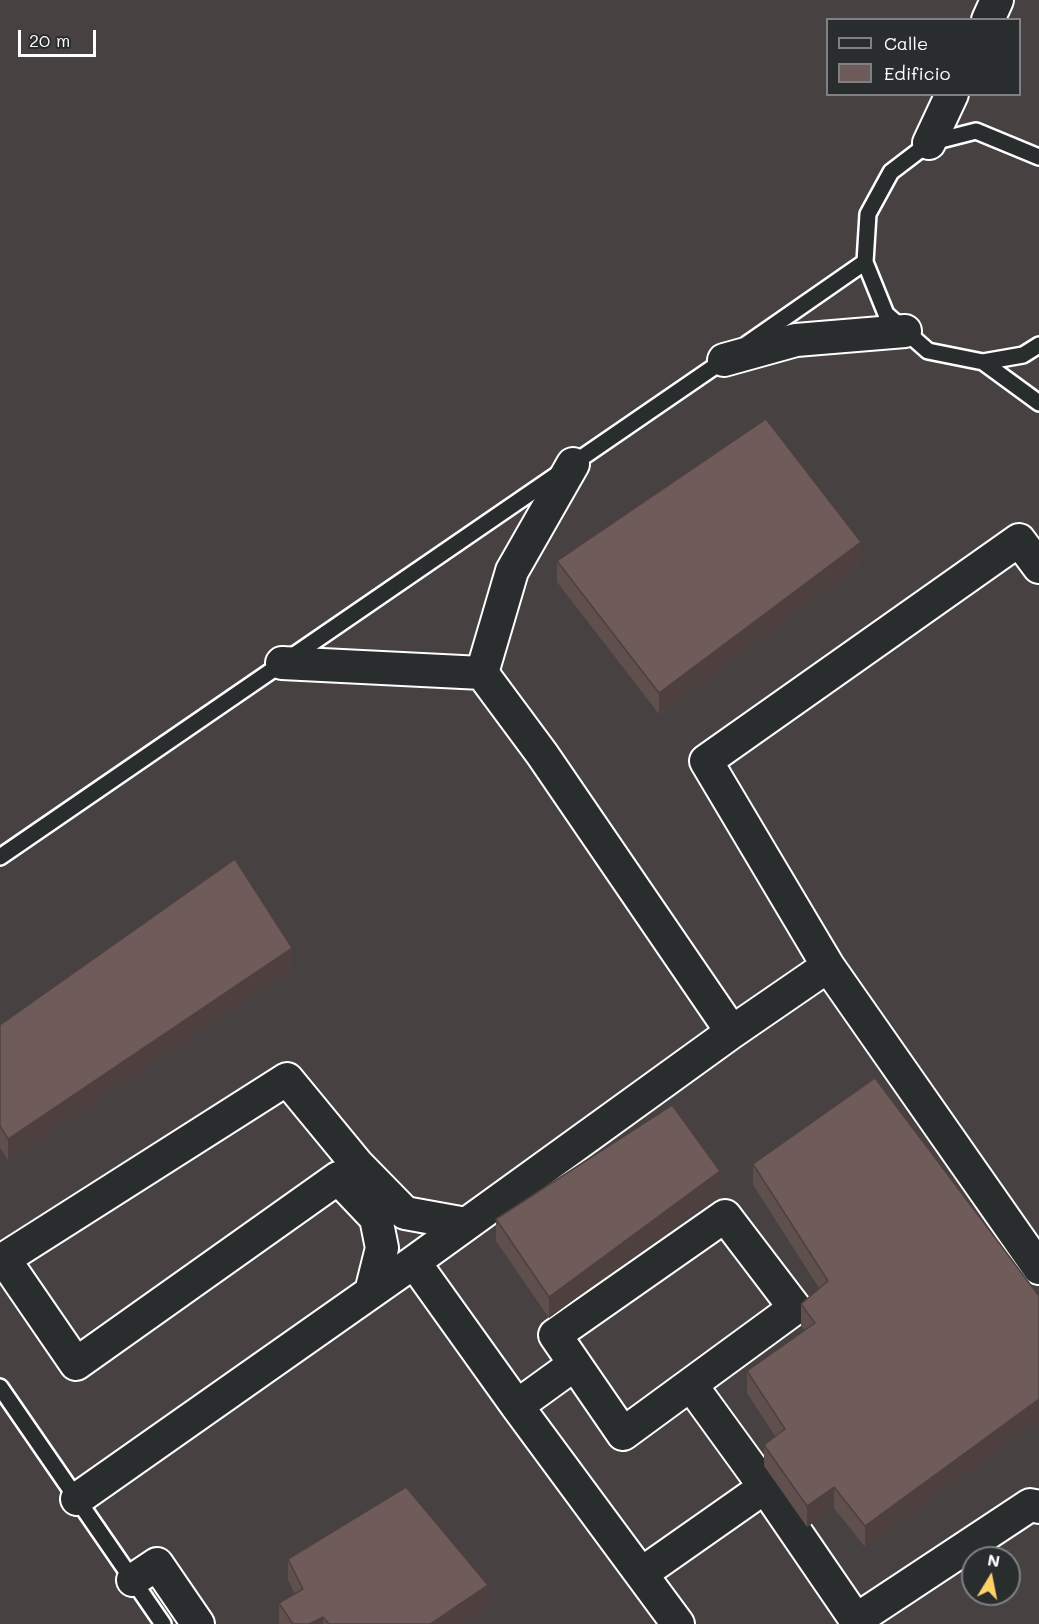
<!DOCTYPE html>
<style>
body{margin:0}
#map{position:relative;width:1039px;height:1624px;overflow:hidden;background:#383637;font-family:Mali,sans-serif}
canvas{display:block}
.legend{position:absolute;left:826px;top:18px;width:195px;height:78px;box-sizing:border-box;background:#2a2d2e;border:2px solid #7f8182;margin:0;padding:8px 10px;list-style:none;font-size:18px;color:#fff}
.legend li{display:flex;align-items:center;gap:12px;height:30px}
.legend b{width:30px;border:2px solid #7f8182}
.north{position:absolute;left:961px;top:1546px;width:60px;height:60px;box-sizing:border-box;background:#2a2d2e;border:2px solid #7f8182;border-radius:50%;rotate:10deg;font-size:16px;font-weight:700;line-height:24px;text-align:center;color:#fff}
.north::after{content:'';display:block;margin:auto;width:21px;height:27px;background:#ffd166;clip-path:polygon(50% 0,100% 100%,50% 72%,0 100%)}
.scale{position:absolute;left:18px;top:30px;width:78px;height:27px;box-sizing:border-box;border:3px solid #fff;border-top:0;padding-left:8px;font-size:18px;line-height:21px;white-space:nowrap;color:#fff;-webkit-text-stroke:4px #2a2d2e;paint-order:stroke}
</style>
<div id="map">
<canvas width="1039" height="1624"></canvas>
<ul class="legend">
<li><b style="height:8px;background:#2a2d2e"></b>Calle</li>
<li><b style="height:16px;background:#6f5c5a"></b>Edificio</li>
</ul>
<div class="north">N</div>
<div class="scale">20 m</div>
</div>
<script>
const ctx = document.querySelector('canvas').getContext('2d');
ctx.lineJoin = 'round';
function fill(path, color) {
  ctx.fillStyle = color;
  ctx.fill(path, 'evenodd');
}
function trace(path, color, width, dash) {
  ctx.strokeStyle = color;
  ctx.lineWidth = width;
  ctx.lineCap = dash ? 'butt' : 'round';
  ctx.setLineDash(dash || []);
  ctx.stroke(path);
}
fill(new Path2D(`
 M0,0H1039V1624H0ZM828,20H1020V94H828ZM973,1558H1009V1594H973Z`), '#484142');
const lane = new Path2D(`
 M1039,157L976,131L929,143L891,172L868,214L865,262L886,314L928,351L983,362L1023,355L1039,345
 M747,344L865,262
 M983,362L1039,403
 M0,857L727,358
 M0,1387L163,1624`);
const street = new Path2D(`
 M988,20L997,0
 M929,143L952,94
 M724,360L796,340L905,331
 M1039,567L1019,540L706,761L828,966L1039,1268
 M282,663L482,673
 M732,1032L828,966
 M725,1216L795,1308L623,1434L555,1335Z
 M414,1262L517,1406L678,1624
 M371,1292L382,1248L376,1218L338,1178L76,1364L4,1259L287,1079L357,1164L405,1213L466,1224
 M691,1385L765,1487L856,1620L1030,1505L1039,1507
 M517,1406L575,1364
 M77,1499L414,1262L732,1032L542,754L482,673L512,571L573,464
 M641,1574L765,1487
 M133,1580L157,1564L198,1624`);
trace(lane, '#fff', 20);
trace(street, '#fff', 36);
trace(lane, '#2a2d2e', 15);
trace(street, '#2a2d2e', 32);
fill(new Path2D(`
 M557,561L861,564L659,714L557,582Z
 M292,969L8,1160L0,1148V1025Z
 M753,1164L1039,1296V1420L865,1547L834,1508L807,1527L764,1466V1445L775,1436L747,1393V1371L805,1331L801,1325V1304L819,1288L753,1185Z
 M720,1192L549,1318L496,1241V1219Z
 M288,1559L488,1606L462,1624H279V1603L295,1594L288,1580Z`), '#5f4f4d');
fill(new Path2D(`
 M861,542V564L659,714V693Z
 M292,948V969L8,1160V1139Z
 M720,1171V1192L549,1318V1297Z
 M1039,1399V1420L865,1547V1526Z
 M834,1487V1508L807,1527V1506Z
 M488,1585V1606L462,1624H430Z
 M323,1617V1624H309Z`), '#4e403f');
const building = new Path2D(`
 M766,419L861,542L659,693L557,561Z
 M235,859L292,948L8,1139L0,1126V1025Z
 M875,1078L1039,1296V1399L865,1526L834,1487L807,1506L764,1445L785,1429L747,1371L815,1323L801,1304L828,1281L753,1164Z
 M672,1105L720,1171L549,1297L496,1219Z
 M406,1487L488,1585L430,1624H329L323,1617L309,1624H293L279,1603L303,1589L288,1559Z`);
fill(building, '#6f5c5a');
trace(building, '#4e403f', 1.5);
</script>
